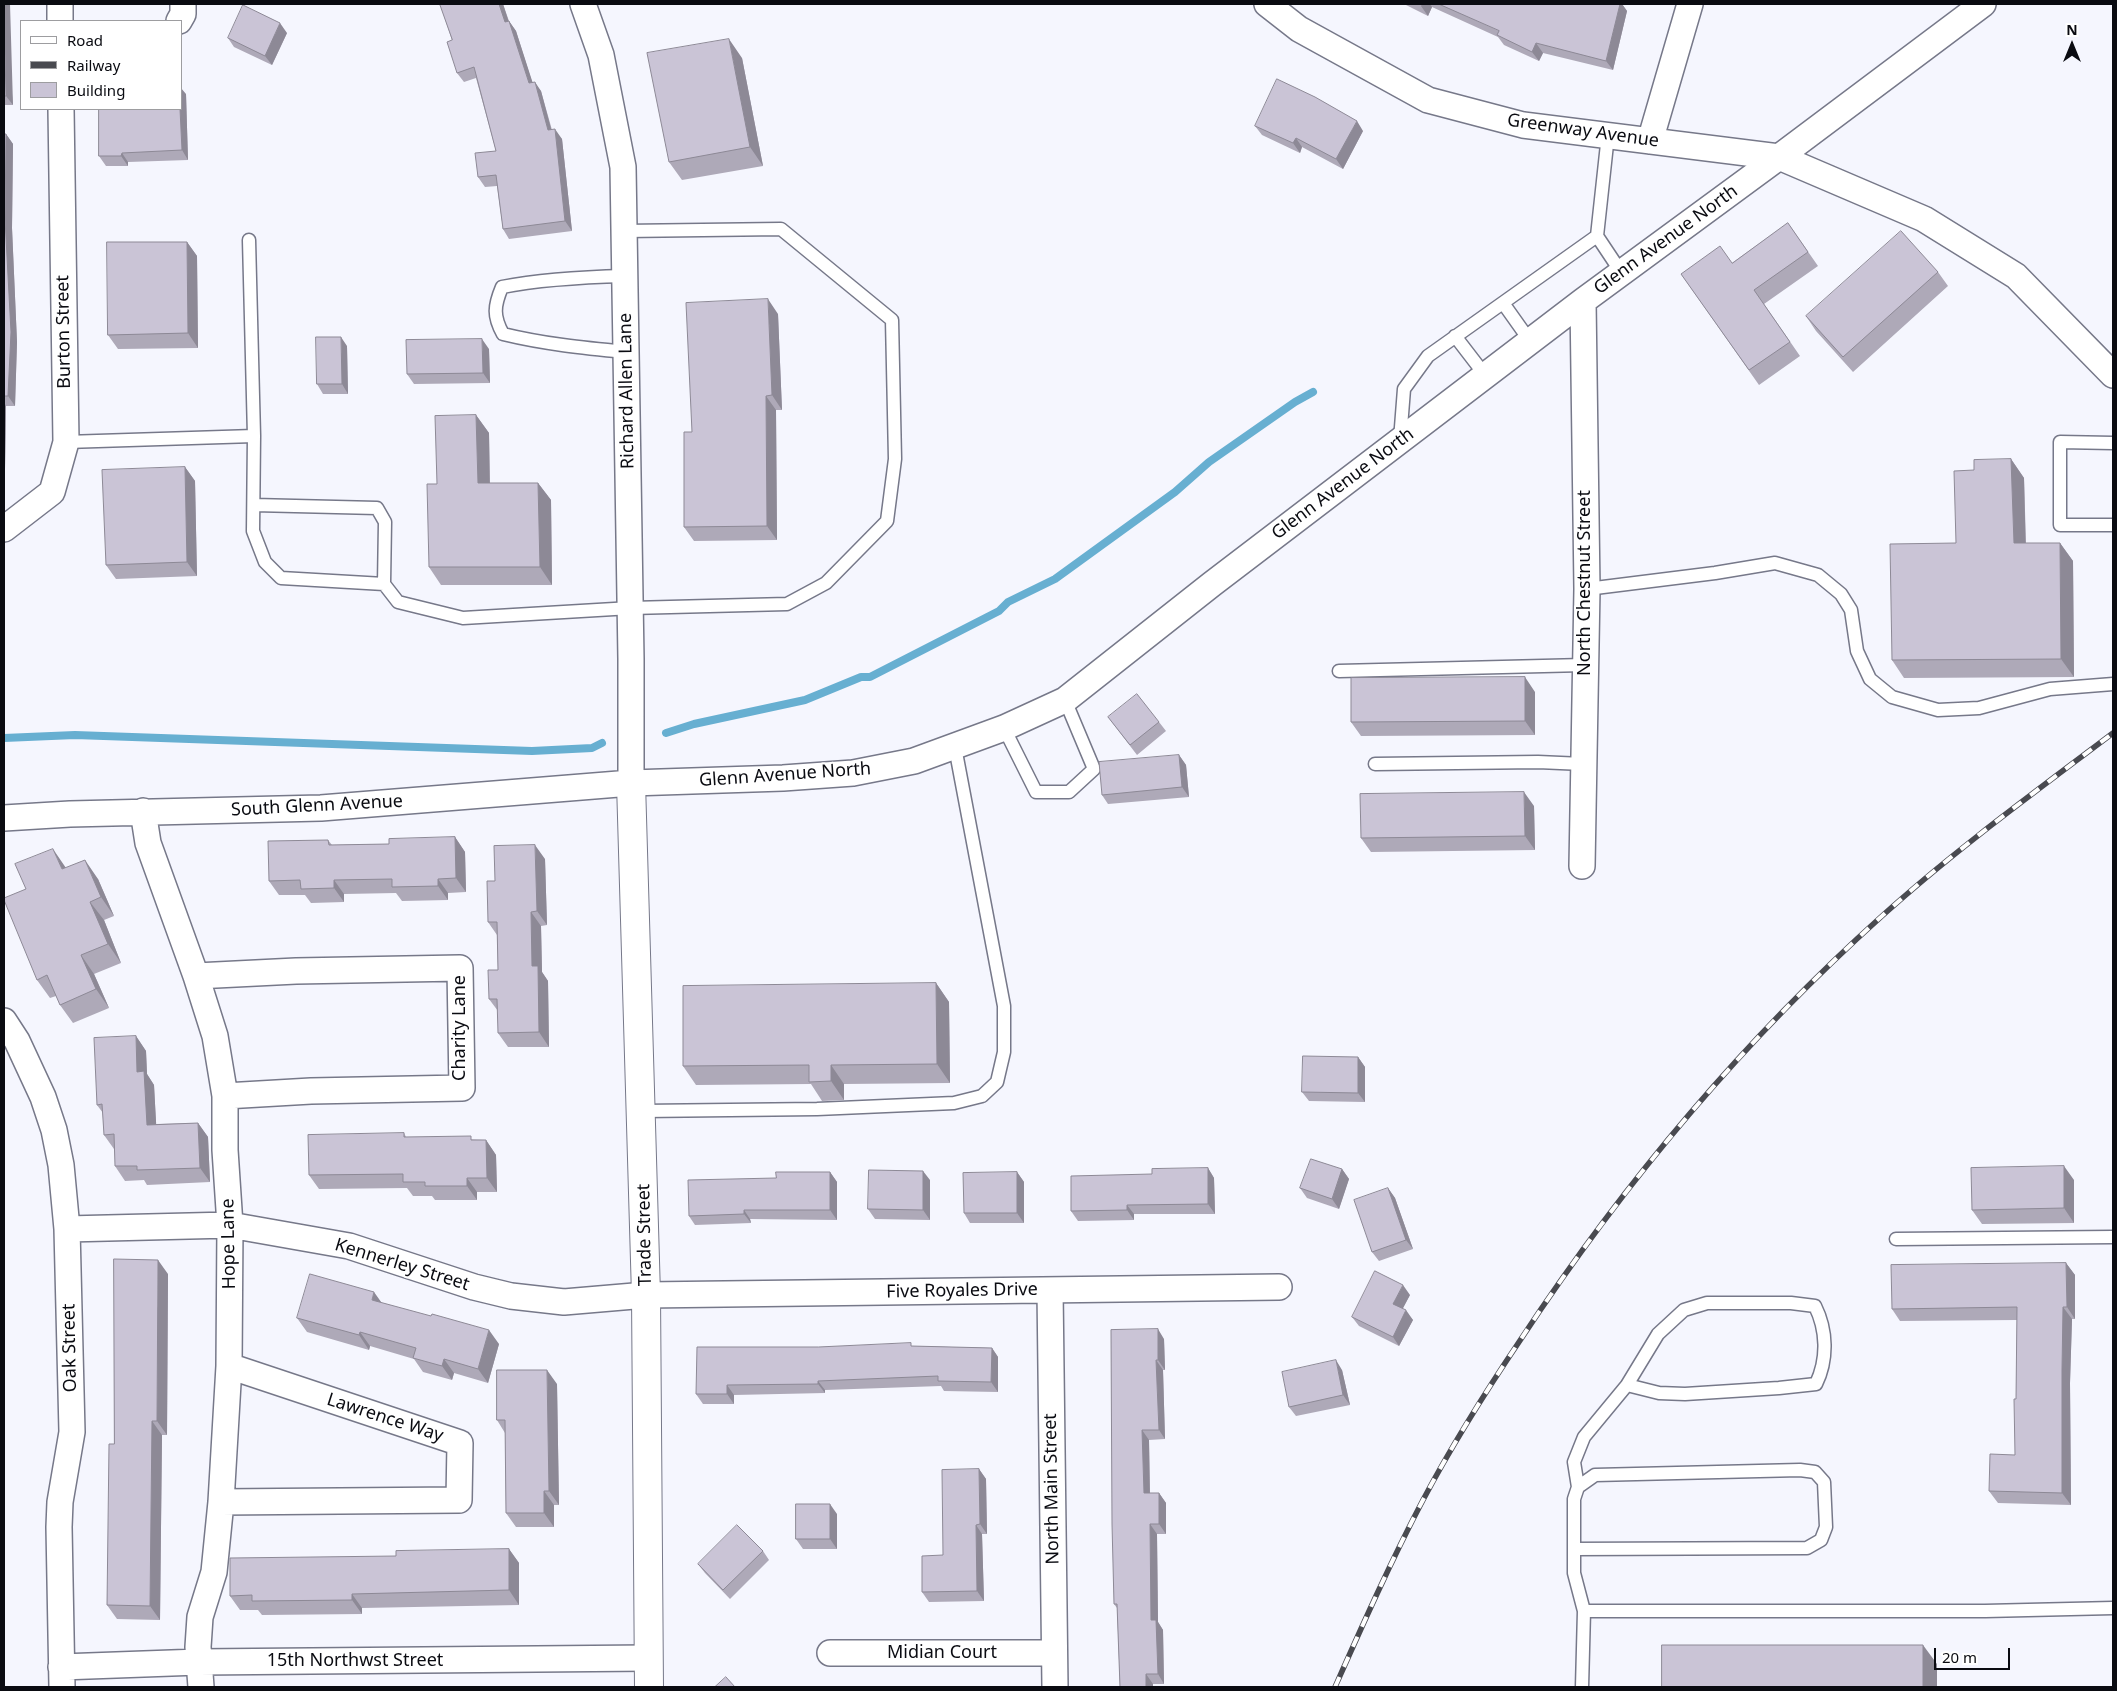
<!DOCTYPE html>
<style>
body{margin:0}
#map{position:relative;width:2117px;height:1691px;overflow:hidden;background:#f5f6fe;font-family:"Noto Sans",sans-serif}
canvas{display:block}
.frame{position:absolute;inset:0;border:5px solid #0a0b11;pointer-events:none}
.legend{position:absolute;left:20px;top:20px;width:162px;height:90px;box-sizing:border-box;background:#fff;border:1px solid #9d9da0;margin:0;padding:6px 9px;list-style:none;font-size:15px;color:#0a0b11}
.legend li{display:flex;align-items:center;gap:10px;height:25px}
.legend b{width:25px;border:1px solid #9d9da0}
.north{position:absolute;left:2047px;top:20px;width:50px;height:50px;-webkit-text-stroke:4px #fff;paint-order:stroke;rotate:0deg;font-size:14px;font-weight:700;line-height:20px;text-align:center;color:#0a0b11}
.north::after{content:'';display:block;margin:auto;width:18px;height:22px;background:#0a0b11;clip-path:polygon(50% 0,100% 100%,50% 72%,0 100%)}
.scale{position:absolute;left:1934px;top:1648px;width:76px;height:22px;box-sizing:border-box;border:2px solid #0a0b11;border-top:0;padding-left:6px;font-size:15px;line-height:18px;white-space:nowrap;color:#0a0b11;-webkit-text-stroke:4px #fff;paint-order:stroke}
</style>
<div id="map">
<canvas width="2117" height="1691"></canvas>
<div class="frame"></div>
<ul class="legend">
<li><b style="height:6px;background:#fff"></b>Road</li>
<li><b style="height:6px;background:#494a50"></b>Railway</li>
<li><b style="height:14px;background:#cac4d6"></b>Building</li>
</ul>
<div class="north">N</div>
<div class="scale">20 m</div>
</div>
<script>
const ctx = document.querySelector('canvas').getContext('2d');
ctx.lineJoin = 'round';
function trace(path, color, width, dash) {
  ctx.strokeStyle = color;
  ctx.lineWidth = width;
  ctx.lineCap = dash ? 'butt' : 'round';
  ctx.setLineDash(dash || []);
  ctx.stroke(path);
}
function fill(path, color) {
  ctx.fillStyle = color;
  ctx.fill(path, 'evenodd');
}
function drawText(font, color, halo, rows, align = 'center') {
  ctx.font = font + ' "Noto Sans",sans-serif';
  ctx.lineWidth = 4;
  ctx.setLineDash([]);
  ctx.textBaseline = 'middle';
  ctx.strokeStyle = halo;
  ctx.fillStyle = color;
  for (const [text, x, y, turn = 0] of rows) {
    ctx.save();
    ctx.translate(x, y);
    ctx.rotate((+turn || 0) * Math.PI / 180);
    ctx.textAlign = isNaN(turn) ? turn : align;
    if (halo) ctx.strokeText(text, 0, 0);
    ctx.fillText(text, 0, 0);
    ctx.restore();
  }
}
trace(new Path2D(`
 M666,733L694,724L805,700L861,677H870L999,611L1008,602L1055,579L1175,492L1209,462L1295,402L1313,392
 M4,738L75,735L532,751L592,748L602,743`), '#67afd1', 8);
const service = new Path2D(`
 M1597,236L1621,272
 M625,276C583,277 542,279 502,287C494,306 493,316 503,334C544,344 584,348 626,352
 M1503,303L1530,341
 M1455,336L1485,375
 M254,436L253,531L265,562L281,578L384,584L398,602L463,618L631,608L787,604L826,583L887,521L895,459L892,320L781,229L624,231
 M1400,440L1404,389L1428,356L1597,236L1608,135
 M66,442L254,436L249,240
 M2113,443L2060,442V525H2113
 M254,505L377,508L385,522L384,584
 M1587,589L1715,573L1775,563L1818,575L1841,594L1851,610L1857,651L1870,679L1892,697L1938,710L1979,708L2050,689L2113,684
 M1339,671L1584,665
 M1004,728L1036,792H1069L1094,769L1065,700
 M1375,764L1538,762L1583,764
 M642,1111L817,1109L954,1103L982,1096L997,1082L1004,1052V1006L955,747
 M1896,1239L2113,1237
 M1578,1487L1574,1462L1584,1437L1627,1385L1659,1393L1685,1394L1779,1388L1816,1384C1828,1359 1827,1330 1815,1306L1791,1303H1707L1684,1310L1658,1334L1627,1385
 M1574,1549L1807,1548L1821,1540L1826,1527L1824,1482L1815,1472L1800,1470L1595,1475L1578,1487L1574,1499V1573L1584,1611
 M1582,1687L1584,1611H1985L2113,1608`);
const minor = new Path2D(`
 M583,4L601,55L623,167L631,659V783
 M1267,4L1299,29L1428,100L1523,125L1779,157L1924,219L2016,276L2113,375
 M60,21V4
 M179,21L183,14V4
 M1650,141L1690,4
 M4,529L52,492L66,442L61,109
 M143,811L148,843L196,976L215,1036L225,1096V1150L230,1225L229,1366L221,1502L214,1572L200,1617L198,1647L201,1687
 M4,818L70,814L321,808L631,783L783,778L853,773L914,761L1004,728L1065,700L1212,584L1583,301L1779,157L1983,4
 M1582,866L1587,589L1583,301
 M196,976L296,971L460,968L462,1088L311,1091L225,1096
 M4,1021L17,1041L43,1097L54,1130L61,1165L67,1229L72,1432L60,1502L59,1527L62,1687
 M67,1229L230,1225L349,1246L474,1287L511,1296L564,1302L646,1295L1279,1287
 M1050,1290L1055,1687
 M221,1502L459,1500L460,1443L229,1366
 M830,1653H1054
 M61,1667L199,1662L649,1658`);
const tertiary = new Path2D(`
 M631,783L646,1295L649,1687`);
trace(service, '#767889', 15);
trace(minor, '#767889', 28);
trace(tertiary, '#767889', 30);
trace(service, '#fff', 12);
trace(minor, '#fff', 25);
trace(tertiary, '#fff', 28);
const rail = new Path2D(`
 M1335,1687C1363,1624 1391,1561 1423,1500C1452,1445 1486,1391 1521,1339C1623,1184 1744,1040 1882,916C1955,850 2035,792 2113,733`);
trace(rail, '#494a50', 5.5);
trace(rail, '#fff', 4, [11]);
fill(new Path2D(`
 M4,4L13,105H4Z
 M440,4H503L509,21L516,31L532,82L541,91L552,130L562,139L572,231L509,239L503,229L497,186L485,187L478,177L496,151L476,78L464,82L457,73L452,40Z
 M1404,4H1622L1627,11L1613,70L1543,53L1539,61L1504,45L1498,37L1432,7L1428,16Z
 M287,33L272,65L234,47L228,38Z
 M742,58L763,166L682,180L669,162Z
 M186,94L188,160L128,162V166H106L99,156Z
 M1255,126L1363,131L1343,169L1302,147L1300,153L1262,135Z
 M4,134H6L13,144L12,228L17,342L15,406H6L5,469H4Z
 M1788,223L1818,266L1764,304L1800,356L1759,385L1681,274L1732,263Z
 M187,242L197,256L198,348L118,349L108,335Z
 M1938,272L1948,286L1853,372L1816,331L1806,316Z
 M778,314L782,410H776L777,540L694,541L684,527L692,432Z
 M347,346L348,394H323L317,384Z
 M489,349L490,383L414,384L407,374Z
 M476,415L489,433L490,483H538L551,500L552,585H441L429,567L437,484Z
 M2011,459L2024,478L2026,543H2060L2073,561L2074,677L1904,678L1892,660L1956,543L1974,470Z
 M185,467L195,481L197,576L116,579L106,565Z
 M1535,692V735L1361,736L1351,722Z
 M1108,717L1159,722L1166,731L1137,755Z
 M1179,755L1186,765L1189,797L1108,804L1102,795Z
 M1534,806L1535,850L1371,852L1361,838Z
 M455,837L465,852L466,892L448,893V900L402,901L396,893L344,894V902L311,903L305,895H279L269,881L328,840L332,845L389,844Z
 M545,859L547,925L541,926L542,972L548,981L549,1047H508L498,1033V1011L489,999L498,970L497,935L488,922L495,881Z
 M66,868L98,879L114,916L104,920L121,963L94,974L109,1008L73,1023L60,1005L56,996L50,998L37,980L26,889Z
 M936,983L949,1002L950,1083L844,1084V1100L822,1101L811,1084L696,1085L683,1066Z
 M136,1036L146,1051L147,1074L154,1085L156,1124L198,1123L208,1137L210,1182L147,1185L144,1180L125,1181L115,1166V1149H114L104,1135L103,1113L97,1105Z
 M1358,1057L1365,1067V1102L1309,1101L1302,1092Z
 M404,1133L406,1137L486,1140L496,1155L497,1192H477V1200H435L432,1196H413L407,1188L319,1189L309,1175Z
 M1208,1168L1214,1178L1215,1214H1134V1220L1078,1221L1071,1211L1152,1174Z
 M1342,1169L1349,1179L1339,1209L1307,1198L1300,1188Z
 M830,1172L837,1182V1220L750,1219L751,1223L695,1225L689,1216L776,1178Z
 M1017,1172L1024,1182V1223H970L964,1213Z
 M930,1180V1220L875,1219L868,1209Z
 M2074,1180V1223L1982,1224L1972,1210Z
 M1388,1188L1395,1198L1413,1249L1379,1261L1372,1252Z
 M2066,1263L2075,1275V1319H2072L2070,1383L2071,1505L1998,1503L1989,1491L2015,1455L2016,1399L2017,1320L1900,1321L1892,1309Z
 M168,1274L167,1435H162L160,1620L117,1619L107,1605L114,1444Z
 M1410,1295L1402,1309L1413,1320L1399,1346L1359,1326L1352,1317Z
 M382,1303L499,1344L488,1383L454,1373L452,1380L423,1372L414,1359L370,1346L369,1350L307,1332L297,1318Z
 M1111,1330L1164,1339L1165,1370H1163L1165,1439L1149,1440L1150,1493H1159L1166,1503V1534H1157L1158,1622L1163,1630L1164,1684H1153V1687H1120L1117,1608L1114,1604Z
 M913,1346L992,1348L998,1357V1392L944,1391L941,1386L825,1390V1393L734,1395V1404H703L696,1394L818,1347Z
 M1342,1370L1350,1405L1296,1416L1289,1407Z
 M557,1384L559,1505H554V1527H516L506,1513L505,1433L497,1420Z
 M979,1469L986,1479L987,1534H982L984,1601L929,1602L922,1592L943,1555Z
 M837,1514V1549H803L796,1539Z
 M509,1549L519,1563V1605L362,1608V1614L262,1615L258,1610H240L230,1596L396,1556Z
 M763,1551L769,1560L730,1599L705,1573L698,1564Z`), '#aea9b8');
fill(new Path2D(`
 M4,4H10L13,105L6,96Z
 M499,4H503L512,32L505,22Z
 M1422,4H1430L1432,7L1428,16L1421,6Z
 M1620,4H1622L1627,11L1613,70L1606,61Z
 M509,21L516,31L536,93L529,83Z
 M280,23L287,33L272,65L265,56Z
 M729,39L742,58L763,166L750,147Z
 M1536,43L1543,53L1539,61L1532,52Z
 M535,82L541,91L554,140L548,130Z
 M181,88L186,94L188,160L182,150L180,109H181Z
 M1357,121L1363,131L1343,169L1336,159Z
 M555,129L562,139L572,231L565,221Z
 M6,134L13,144L12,228L17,342L15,406L8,396L5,219Z
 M1296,138L1302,147L1300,153L1293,143Z
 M122,153L128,162V166L121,156Z
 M187,242L197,256L198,348L188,333Z
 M768,299L778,314L782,410L772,395Z
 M341,337L347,346L348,394L342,384Z
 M482,339L489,349L490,383L483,373Z
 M766,396L776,410L777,540L767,526Z
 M4,402L6,406L5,469L4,467Z
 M476,415L489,433L490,501L478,483Z
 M2011,459L2024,478L2026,561L2014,543Z
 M185,467L195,481L197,576L187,562Z
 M538,483L551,500L552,585L540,567Z
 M2060,543L2073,561L2074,677L2061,659Z
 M1525,677L1535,692V735L1525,721Z
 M1179,755L1186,765L1189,797L1182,787Z
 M1524,792L1534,806L1535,850L1525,836Z
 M455,837L465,852L466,892L456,878Z
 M535,845L545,859L547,925L537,911Z
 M53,849L66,868L62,869Z
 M85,860L98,879L114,916L101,897Z
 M438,879L448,893V900L438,886Z
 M334,880L344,894V902L334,888Z
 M90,902L104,920L121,963L108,944Z
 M531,912L541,926L542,972L548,981L549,1047L539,1032L532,966Z
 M81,955L94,974L109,1008L96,989Z
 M936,983L949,1002L950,1083L937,1064Z
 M136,1036L146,1051L147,1074L154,1085L157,1139L147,1125L137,1072Z
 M1358,1057L1365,1067V1102L1358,1093Z
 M831,1065L844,1084V1100L831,1081Z
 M198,1123L208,1137L210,1182L200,1168Z
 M486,1140L496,1155L497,1192L487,1178Z
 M2064,1166L2074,1180V1223L2064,1208Z
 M1208,1168L1214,1178L1215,1214L1208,1204Z
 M1342,1169L1349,1179L1339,1209L1332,1199Z
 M923,1171L930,1180V1220L923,1210Z
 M830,1172L837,1182V1220L830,1210Z
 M1017,1172L1024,1182V1223L1017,1213Z
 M467,1178L477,1192V1200L467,1186Z
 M1388,1188L1395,1198L1413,1249L1406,1240Z
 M1127,1205L1134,1214V1220L1127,1210Z
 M744,1210L750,1219L751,1223L744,1214Z
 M158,1260L168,1274L167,1435L157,1421Z
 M2066,1263L2075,1275V1319L2067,1307Z
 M1403,1285L1410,1295L1400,1314L1393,1304Z
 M374,1292L384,1306L372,1300Z
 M2063,1307L2072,1319L2070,1383L2071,1505L2062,1493V1370Z
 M1406,1310L1413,1320L1399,1346L1393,1337Z
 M1158,1329L1164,1339L1165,1370L1158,1360Z
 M489,1330L499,1344L488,1383L478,1369Z
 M360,1332L370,1346L369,1350L359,1335Z
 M992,1348L998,1357V1392L991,1382Z
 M444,1359L454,1373L452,1380L442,1366Z
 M1156,1360L1163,1370L1165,1439L1159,1430Z
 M1336,1360L1342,1370L1350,1405L1343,1395Z
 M547,1370L557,1384L559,1505L549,1491Z
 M818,1381L825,1390V1393L818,1384Z
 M727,1385L734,1395V1404L727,1394Z
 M152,1421L162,1435L160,1620L150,1606Z
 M1142,1430L1149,1440L1150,1502L1144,1493Z
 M979,1469L986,1479L987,1534L980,1524Z
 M544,1491L554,1505V1527L544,1513Z
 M1159,1493L1166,1503V1534L1159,1524Z
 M830,1504L837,1514V1549L830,1539Z
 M1150,1524L1157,1534L1158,1622L1163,1630L1164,1684L1158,1674L1151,1620Z
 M976,1525L982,1534L984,1601L977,1591Z
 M509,1549L519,1563V1605L509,1590Z
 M352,1594L362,1608V1614L352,1600Z
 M1923,1645L1937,1664V1687H1923Z
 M1146,1674L1153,1684V1687H1146Z`), '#8d8996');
const building = new Path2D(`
 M440,4H499L505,22L509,21L529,83L535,82L548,130L555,129L565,221L503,229L496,175L478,177L475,153L496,151L474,67L457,73L447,42L452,40Z
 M1439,4H1620L1606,61L1536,43L1532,52L1497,35L1499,31Z
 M243,5L280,23L265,56L228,38Z
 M4,11L6,96H4Z
 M729,39L750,147L669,162L647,53Z
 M1277,79L1315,97L1357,121L1336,159L1296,138L1293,143L1255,126Z
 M99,109H180L182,150L122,153L121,156H99Z
 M4,134H6L5,219L11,332L8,396H4Z
 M1788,223L1808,252L1754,290L1790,342L1749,370L1681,274L1720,246L1732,263Z
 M1901,231L1938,272L1843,357L1806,316Z
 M107,242H187L188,333L108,335Z
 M768,299L772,395L766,396L767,526L684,527V432H692L686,303Z
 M316,337H341L342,384H317Z
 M482,339L483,373L407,374L406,340Z
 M476,415L478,483H538L540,567H429L427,484H437L435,416Z
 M2011,459L2014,543H2060L2061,659L1892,660L1890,544L1956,543L1954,471L1974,470V460Z
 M185,467L187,562L106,565L102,470Z
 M1525,677V721L1351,722V678Z
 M1137,694L1159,722L1130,745L1108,717Z
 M1179,755L1182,787L1102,795L1099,762Z
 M1524,792L1525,836L1361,838L1360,794Z
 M455,837L456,878L438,879V886L392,887V879L334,880V888L301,889L300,880L269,881L268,841L328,840L329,845L389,844V839Z
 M535,845L537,911L531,912L532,966H538L539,1032L498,1033L497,999H489L488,970H498L497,922H488L487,881H495L494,846Z
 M53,849L62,869L85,860L101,897L90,902L108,944L81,955L96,989L60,1005L47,975L37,980L4,900V898L26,889L15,864Z
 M936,983L937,1064L831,1065V1081L809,1082V1065L683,1066V986Z
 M136,1036L137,1072L144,1071L147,1125L198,1123L200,1168L137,1170V1166H115L114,1134L104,1135L102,1104L97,1105L94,1038Z
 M1303,1056L1358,1057V1093L1302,1092Z
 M404,1133V1137L471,1136V1140H486L487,1178H467V1186H425V1182H403V1174L309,1175L308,1135Z
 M1311,1159L1342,1169L1332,1199L1300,1188Z
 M2064,1166V1208L1972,1210L1971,1168Z
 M1208,1168V1204L1127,1205V1210L1071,1211V1176L1152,1174V1169Z
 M869,1170L923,1171V1210L868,1209Z
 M776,1172H830V1210H744V1214L689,1216L688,1180L776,1178Z
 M1017,1172V1213H964L963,1173Z
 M1388,1188L1406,1240L1372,1252L1354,1200Z
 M114,1259L158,1260L157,1421H152L150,1606L107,1605L109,1444H114Z
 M2066,1263L2067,1307H2063L2062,1370V1493L1989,1491L1990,1454L2015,1455L2014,1399H2016L2017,1307L1892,1309L1891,1265Z
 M1375,1271L1403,1285L1393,1304L1406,1310L1393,1337L1352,1317Z
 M310,1274L374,1292L372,1300L431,1316L432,1314L489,1330L478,1369L444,1359L442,1366L413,1358L416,1348L360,1332L359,1335L297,1318Z
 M1158,1329V1360H1156L1159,1430H1142L1144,1493H1159V1524H1150L1151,1620H1156L1158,1674H1146V1687H1120L1117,1604H1114L1112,1524L1111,1330Z
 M911,1343V1346L992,1348L991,1382L938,1381V1376L818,1381V1384L727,1385V1394H696L697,1347H818Z
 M1336,1360L1343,1395L1289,1407L1282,1372Z
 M497,1370H547L549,1491H544V1513H506L505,1420H497Z
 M979,1469L980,1524L976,1525L977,1591L922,1592V1556L943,1555L942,1470Z
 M796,1504H830V1539H796Z
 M737,1525L763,1551L723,1590L698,1564Z
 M509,1549V1590L352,1594V1600L252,1601V1595L230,1596V1558L396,1556V1551Z
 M1662,1645H1923V1687H1662Z
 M726,1677L735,1687H715Z`);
fill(building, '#cac4d6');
trace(building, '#8d8996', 1);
drawText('18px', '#0a0b11', '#fff', [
 ["Greenway Avenue",1583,131,8],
 ["Glenn Avenue North",1666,240,-36],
 ["Burton Street",64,332,-91],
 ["Richard Allen Lane",627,391,-91],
 ["Glenn Avenue North",1343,484,-37],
 ["North Chestnut Street",1585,583,-90],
 ["Glenn Avenue North",785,775,-4],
 ["South Glenn Avenue",317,806,-3],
 ["Charity Lane",460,1028,-90],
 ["Trade Street",645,1235,-91],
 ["Hope Lane",229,1244,-91],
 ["Kennerley Street",402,1265,17],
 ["Five Royales Drive",962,1291,-1],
 ["Oak Street",70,1348,-91],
 ["Lawrence Way",385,1418,18],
 ["North Main Street",1052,1489,-91],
 ["Midian Court",942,1653],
 ["15th Northwst Street",355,1661]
]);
</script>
